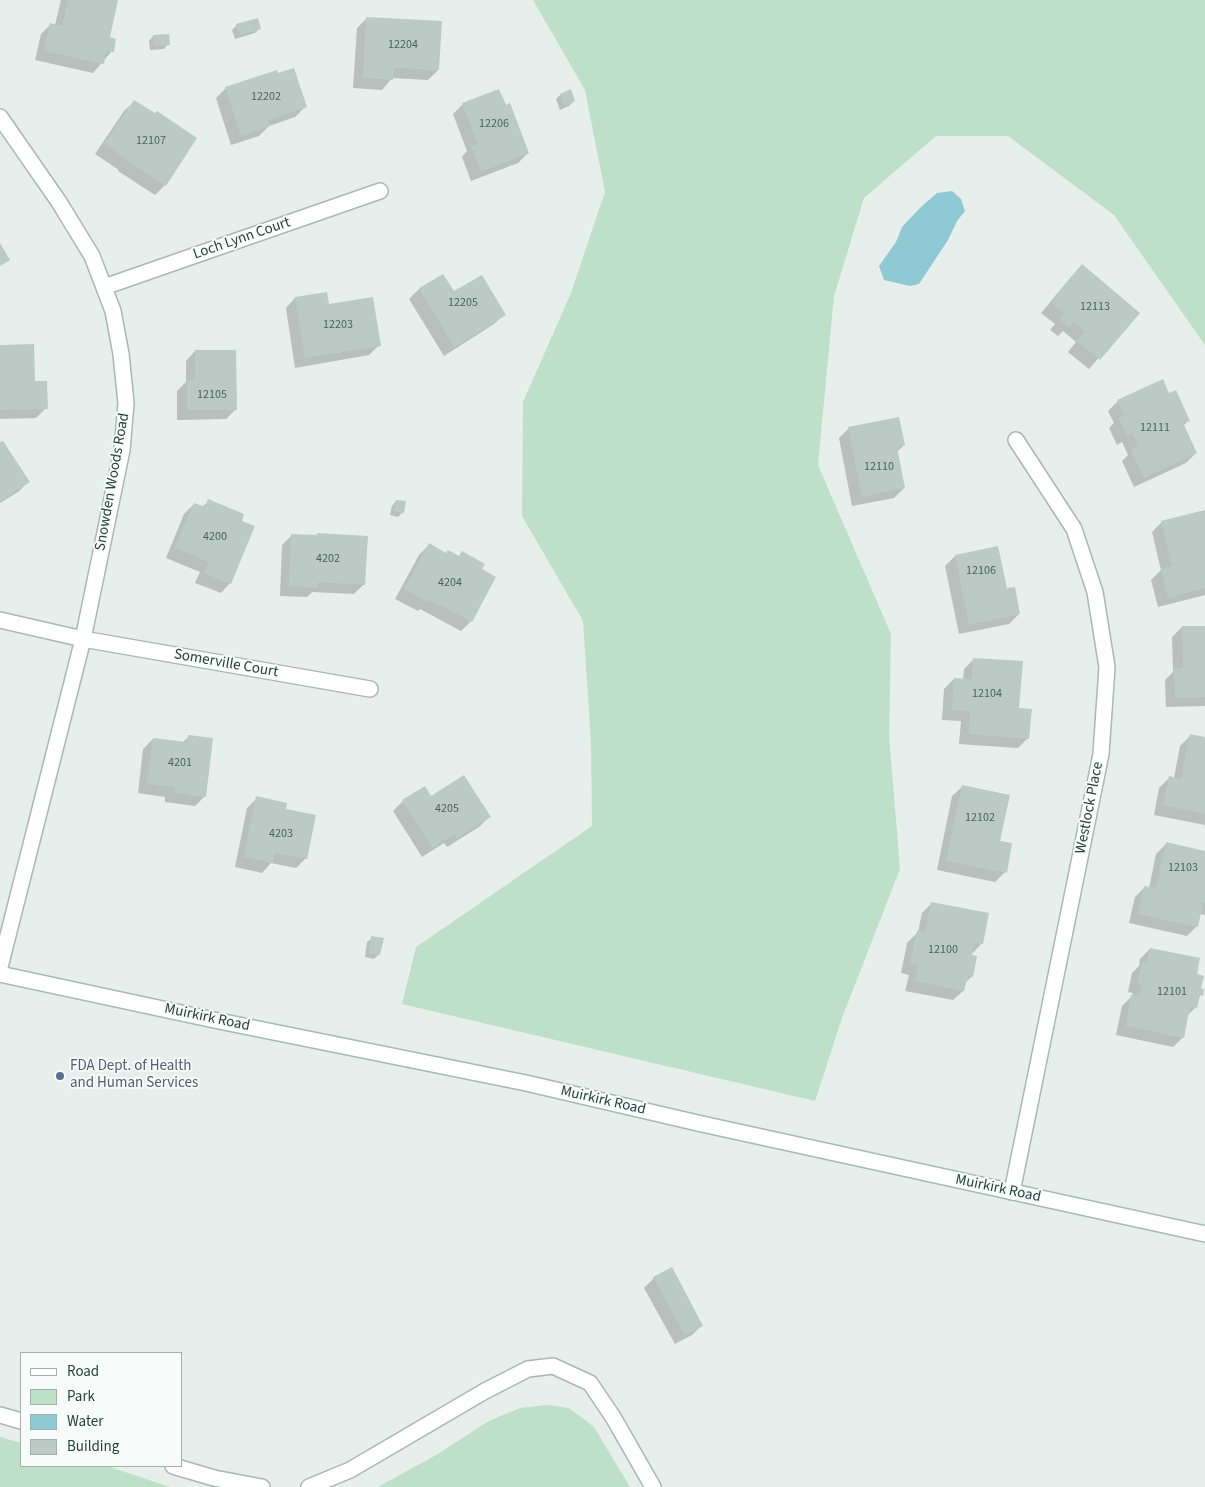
<!DOCTYPE html>
<style>
body{margin:0}
#map{position:relative;width:1205px;height:1487px;overflow:hidden;background:#e6efeb;font-family:"Source Sans 3",sans-serif}
canvas{display:block}
.legend{position:absolute;left:20px;top:1352px;width:162px;height:115px;box-sizing:border-box;background:#f7fbf9;border:1px solid #a3b1ad;margin:0;padding:6px 9px;list-style:none;font-size:15px;color:#24423a}
.legend li{display:flex;align-items:center;gap:10px;height:25px}
.legend b{width:25px;border:1px solid #a3b1ad}
</style>
<div id="map">
<canvas width="1205" height="1487"></canvas>
<ul class="legend">
<li><b style="height:6px;background:#fff"></b>Road</li>
<li><b style="height:14px;background:#bfe0c8"></b>Park</li>
<li><b style="height:14px;background:#8ec9d4"></b>Water</li>
<li><b style="height:14px;background:#bbcac4"></b>Building</li>
</ul>
</div>
<script>
const ctx = document.querySelector('canvas').getContext('2d');
ctx.lineJoin = 'round';
function fill(path, color) {
  ctx.fillStyle = color;
  ctx.fill(path, 'evenodd');
}
function trace(path, color, width, dash) {
  ctx.strokeStyle = color;
  ctx.lineWidth = width;
  ctx.lineCap = dash ? 'butt' : 'round';
  ctx.setLineDash(dash || []);
  ctx.stroke(path);
}
function drawText(font, color, halo, rows, align = 'center') {
  ctx.font = font + ' "Source Sans 3",sans-serif';
  ctx.lineWidth = 4;
  ctx.setLineDash([]);
  ctx.textBaseline = 'middle';
  ctx.strokeStyle = halo;
  ctx.fillStyle = color;
  for (const [text, x, y, turn = 0] of rows) {
    ctx.save();
    ctx.translate(x, y);
    ctx.rotate((+turn || 0) * Math.PI / 180);
    ctx.textAlign = isNaN(turn) ? turn : align;
    if (halo) ctx.strokeText(text, 0, 0);
    ctx.fillText(text, 0, 0);
    ctx.restore();
  }
}
fill(new Path2D(`
 M533,0H1205V345L1114,215L1008,136H936L864,198L834,296L818,465L891,634L889,735L900,869L842,1018L815,1101L402,1004L416,947L592,826L591,742L583,621L522,516L523,402L571,293L605,192L585,90Z
 M546,1405L569,1408L594,1427L630,1487H378L436,1455L489,1421L520,1408Z
 M0,1437L21,1443V1466H107L170,1487H0Z`), '#bfe0c8');
fill(new Path2D(`
 M952,191L961,199L965,211L957,221L948,240L919,284L910,286L884,280L879,266L896,242L902,227L921,207L937,193Z`), '#8ec9d4');
fill(new Path2D(`
 M61,0H112L108,38L112,51L93,73L35,60L41,34L51,24L55,25Z
 M367,18L438,70L428,80L392,78L382,90L353,88L357,28Z
 M237,25L260,28L255,33L235,39L232,30Z
 M153,36L168,44L164,49L150,50L149,41Z
 M226,88L305,107L295,117L269,126L259,136L231,145L216,98Z
 M499,90L528,153L518,163L471,181L462,157L467,151L453,114L463,104Z
 M560,95L574,101L569,106L560,110L556,99Z
 M134,102L165,185L155,195L118,171L119,170L95,154L124,111Z
 M443,275L453,292L504,315L494,324L444,356L409,299L419,289Z
 M1072,276L1138,313L1089,369L1068,352L1076,342L1063,331L1058,336L1050,330L1055,324L1041,313Z
 M295,298L328,306L379,345L369,355L295,368L286,308Z
 M0,346L33,382L46,408L36,418L0,419Z
 M195,351L236,409L226,419L177,420V391L186,382V361Z
 M1169,394L1189,420L1183,426L1196,453L1186,463L1134,487L1122,461L1128,455L1122,442L1117,445L1109,428L1114,423L1108,411L1118,401Z
 M849,428L904,445L897,452L904,488L894,498L852,506L839,438Z
 M0,444L28,482L18,492L0,503Z
 M209,501L230,583L221,593L195,583L200,572L166,558L184,514L194,504L202,507Z
 M396,501L403,512L398,517L390,515L392,506Z
 M1205,512V595L1158,607L1151,580L1161,570L1152,532L1162,522Z
 M318,534L364,584L354,594L312,592L307,597L280,596L282,545L292,535L315,536Z
 M429,545L480,570L471,621L461,631L420,609L418,611L395,599L419,555Z
 M955,556L1006,590L1019,614L1009,624L959,634L945,566Z
 M1182,627H1205V706L1166,707L1165,680L1173,672L1172,637Z
 M974,659L1018,709L1028,738L1018,748L959,744L961,721L942,720L944,689L954,679L963,680L964,669Z
 M189,736L205,796L195,806L165,802V797L138,793L143,749L153,739L182,743Z
 M1190,736L1205,739V825L1154,815L1159,788L1169,778H1174L1180,746Z
 M962,787L998,842L1005,872L995,882L937,870L952,796Z
 M431,797L489,817L479,827L447,847L444,843L422,857L393,811L403,801Z
 M257,798L284,810L306,858L296,868L271,863L262,873L235,867L247,808Z
 M1166,844L1205,852V915L1199,914L1197,926L1187,936L1129,923L1135,897L1145,887L1149,888L1156,854Z
 M932,903L981,944L972,954V976L965,983L963,991L953,1000L905,991L909,975L901,973L907,943L918,932L922,913Z
 M372,938L379,954L374,959L365,957L367,942Z
 M1150,949L1195,975L1200,989L1202,990L1196,1007L1187,1016L1183,1037L1173,1047L1116,1035L1122,1006L1132,996L1133,993L1128,992L1132,973L1139,966L1140,959Z
 M654,1278L702,1325L692,1335L675,1344L644,1288Z`), '#0003');
fill(new Path2D(`
 M68,0H118L110,37L116,39L114,52L106,51L104,64L44,51L50,23L62,26Z
 M366,17L442,21L439,70L394,68L393,80L363,78Z
 M258,18L261,29L240,35L236,24Z
 M169,34L170,45L154,46L153,35Z
 M294,68L307,107L268,120L270,126L241,136L225,87L277,70L278,73Z
 M499,89L506,105L510,103L529,153L481,172L471,146L478,144L462,103Z
 M571,89L575,101L564,106L560,94Z
 M134,100L155,113L157,111L197,138L166,186L127,161L128,160L104,144Z
 M0,243L10,260L0,266Z
 M1082,264L1140,313L1100,360L1077,341L1085,331L1073,322L1069,327L1059,319L1064,313L1050,302Z
 M443,274L454,291L482,275L506,315L454,347L419,288Z
 M327,292L329,304L373,297L381,346L305,358L295,297Z
 M34,344L35,381H47L48,409L0,410V345Z
 M195,350H236L237,410H187V380H195Z
 M1163,379L1169,393L1176,390L1190,421L1183,423L1197,453L1144,478L1131,450L1138,446L1132,433L1127,436L1118,417L1124,415L1117,400Z
 M899,417L905,445L897,447L905,488L862,497L848,427Z
 M3,441L30,482L0,501V442Z
 M208,499L244,514L242,521L255,526L231,584L204,573L209,562L175,548L194,503L205,507Z
 M396,500L406,501L404,513L394,511Z
 M1205,510V588L1168,598L1161,569L1172,566L1161,521Z
 M317,533L368,536L365,585L318,582V588L289,586L291,534L317,535Z
 M429,543L446,553L448,550L459,556L462,551L485,564L482,569L496,577L472,622L430,600L429,602L404,589Z
 M998,546L1007,588L1015,587L1020,614L969,625L955,555Z
 M1182,626H1205V697L1175,698L1174,669L1183,668Z
 M973,658L1023,661L1019,708L1032,709L1029,739L969,734L970,712L952,710L954,678L972,679Z
 M1190,734L1205,737V814L1163,805L1169,776L1181,779Z
 M188,735L213,738L206,797L174,793L175,787L147,784L153,738L187,742Z
 M464,775L491,817L457,838L454,834L432,848L402,800L425,786L431,796Z
 M962,785L1010,795L1000,841L1012,843L1007,873L946,861Z
 M256,796L287,803L286,809L316,815L307,859L275,853L273,863L244,857Z
 M1166,842L1205,851V903H1203L1198,927L1138,914L1144,886L1156,888Z
 M931,902L989,913L983,944L974,943L972,955L977,956L973,977L968,975L964,991L915,981L918,965L910,963L917,931L925,933Z
 M371,936L384,938L380,955L369,953Z
 M1150,948L1200,958L1197,974L1204,976L1201,988L1204,989L1203,996L1200,995L1197,1008L1190,1006L1184,1038L1126,1026L1131,995L1139,996L1142,984L1137,983L1142,962L1147,963Z
 M672,1267L703,1326L685,1335L653,1277Z`), '#bbcac4');
const minor = new Path2D(`
 M0,117L59,202L92,256L113,311L121,354L126,403L122,450L83,639L0,967
 M104,287L380,191
 M0,620L83,639L370,689
 M1012,1192L1101,754L1107,667L1095,592L1074,529L1016,440
 M0,1415L21,1421
 M173,1466L214,1478L262,1487
 M309,1487L350,1470L485,1391L528,1369L553,1366L590,1383L613,1417L653,1487`);
const secondary = new Path2D(`
 M0,974L214,1020L526,1083L702,1124L1205,1234`);
trace(minor, '#a8b8b2', 18);
trace(secondary, '#a4bbb3', 18);
trace(minor, '#fff', 15);
trace(secondary, '#fff', 15);
for (const [x, y, r, color] of [
 [60,1076,5,"#5c6f8a"]
]) {
  const dot = new Path2D();
  dot.arc(x, y, r, 0, 2 * Math.PI);
  ctx.fillStyle = color;
  ctx.fill(dot);
  trace(dot, '#f7fbf9', 2);
}
drawText('12px', '#4a645c', null, [
 ["12204",403,45],
 ["12202",266,97],
 ["12206",494,124],
 ["12107",151,141],
 ["12205",463,303],
 ["12113",1095,307],
 ["12203",338,325],
 ["12105",212,395],
 ["12111",1155,428],
 ["12110",879,467],
 ["4200",215,537],
 ["4202",328,559],
 ["12106",981,571],
 ["4204",450,583],
 ["12104",987,694],
 ["4201",180,763],
 ["4205",447,809],
 ["12102",980,818],
 ["4203",281,834],
 ["12103",1183,868],
 ["12100",943,950],
 ["12101",1172,992]
]);
drawText('15px', '#24423a', '#f7fbf9', [
 ["Loch Lynn Court",242,239,-19],
 ["Snowden Woods Road",113,482,-80],
 ["Somerville Court",226,664,10],
 ["Westlock Place",1090,808,-79],
 ["Muirkirk Road",207,1018,12],
 ["Muirkirk Road",603,1101,13],
 ["Muirkirk Road",998,1189,12]
]);
drawText('15px', '#4e5e75', '#f7fbf9', [
 ["FDA Dept. of Health",70,1067],
 ["and Human Services",70,1084]
], 'left');
</script>
